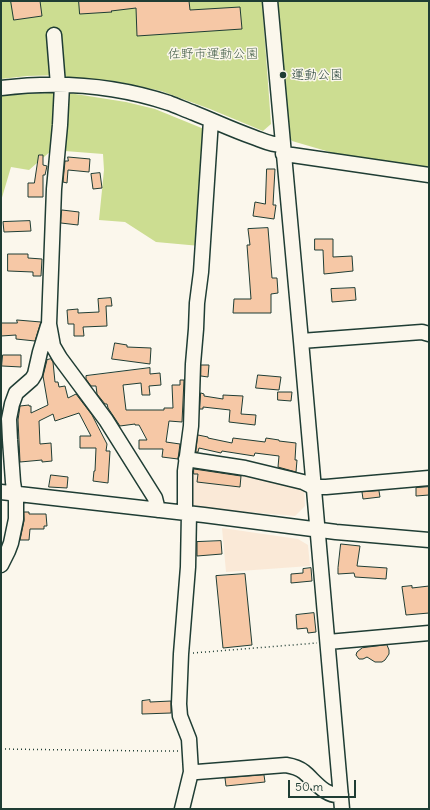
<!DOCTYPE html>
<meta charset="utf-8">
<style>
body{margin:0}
#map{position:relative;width:430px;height:810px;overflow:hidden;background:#fbf7ec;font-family:Delius,sans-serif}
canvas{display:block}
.frame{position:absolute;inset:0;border:2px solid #1f3d34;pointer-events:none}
.scale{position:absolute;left:288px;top:780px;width:68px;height:18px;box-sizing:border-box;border:2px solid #1f3d34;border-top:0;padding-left:5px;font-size:12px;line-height:14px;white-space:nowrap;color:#1f3d34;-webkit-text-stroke:3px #fbf7ec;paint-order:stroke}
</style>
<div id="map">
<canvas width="430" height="810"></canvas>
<div class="frame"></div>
<div class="scale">50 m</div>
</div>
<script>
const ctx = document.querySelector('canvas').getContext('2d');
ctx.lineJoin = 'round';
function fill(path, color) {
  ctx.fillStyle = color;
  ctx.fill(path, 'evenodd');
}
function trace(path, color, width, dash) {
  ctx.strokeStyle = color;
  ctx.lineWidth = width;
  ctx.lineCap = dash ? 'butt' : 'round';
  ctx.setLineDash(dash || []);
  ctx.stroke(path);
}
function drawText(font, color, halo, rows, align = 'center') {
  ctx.font = font + ' Delius,"Klee One",sans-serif';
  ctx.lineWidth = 3;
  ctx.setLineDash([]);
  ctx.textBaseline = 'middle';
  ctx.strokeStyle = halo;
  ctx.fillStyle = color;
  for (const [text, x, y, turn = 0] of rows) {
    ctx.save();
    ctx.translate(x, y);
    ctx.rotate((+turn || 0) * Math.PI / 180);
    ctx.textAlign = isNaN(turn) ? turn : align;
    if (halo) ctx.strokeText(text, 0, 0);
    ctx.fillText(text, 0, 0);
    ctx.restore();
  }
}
fill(new Path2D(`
 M189,463L304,486L305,506L295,516L188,507Z
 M222,528L298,539L308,545L310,566L226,572Z`), '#fae9d7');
fill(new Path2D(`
 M1,1H262L271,124L263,131L210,109L161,91L119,82L69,78L63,75L27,76L1,79Z
 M275,1H429V167L340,155L292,141L287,134Z
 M53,93L56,101L66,102L69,93L126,102L155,109L204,129L200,246L156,242L125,222L99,220L104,170L103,154L52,150L29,170L11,167L1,201V96L27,94Z`), '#ccdd91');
const building = new Path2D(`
 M11,1H40L42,16L14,20Z
 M79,1H189L190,10L240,7L242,29L137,36L136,8L111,11L112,12L80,14Z
 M39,155H43V165L47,166L45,175H43V197H28V183H34Z
 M68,157L90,159L89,172L68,170L67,183L63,182L65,161H68Z
 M267,169H275L273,205H276L274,219L253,216L255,202L265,204Z
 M100,173L102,188L93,189L91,174Z
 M62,210L79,212L78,225L61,223Z
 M30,221L31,231L4,232L3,222Z
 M268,228L272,278H277L278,293L271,294V313H233L234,299H251L247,245H250L248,229Z
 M315,239H333V257L352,256L353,271L324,274L323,250H315Z
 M8,254H28V258L42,259L41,276H33V272L8,271Z
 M355,288L356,300L332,302L331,289Z
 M111,298L112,306H106L107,326L83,327L84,336H74V324H68L67,310L78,309V313L99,312L98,299Z
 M17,320L41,322L35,341L16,339V335L1,336V323H17Z
 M115,343L127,345V347L151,348L150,364L112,359Z
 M3,355H21V367L2,366Z
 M51,359L53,362L55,382H58L59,387L65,386L68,398L76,394L92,415L107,444L106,451H110L108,483L93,481L94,471H95L96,448H80V436H91L79,413L55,421L53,414L39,421L40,444L51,443L52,461L42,462V460L20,462L18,420L20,406L29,405V406H31V413L48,405L43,376L47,360Z
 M201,365H209L208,377L201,376Z
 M150,368V374L160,373L161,385L149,386L150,395H142L141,383L123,385L126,410H164V408H173L172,385H180V380H184L182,422L169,421L166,442L180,444L178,459L162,457L163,449H139V440H147L139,425H135V424L120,426L108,408L107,404H105L97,394L96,386H91L86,379V376Z
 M258,375L281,377L279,390L256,388Z
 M278,392H292L291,401L278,400Z
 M201,393L204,394V396L223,399V395L243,396L241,414L256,415L255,425L229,422L230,410L203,407V409H200Z
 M198,435L208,437V438L232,443L233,438L265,442L266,438L279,440V441L296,443L295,460H297L296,472L278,467L279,456L255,453L254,456L222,451L221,453L199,448L198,452H196Z
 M194,469L241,476L240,487L197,482L198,474H194Z
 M51,475L68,477L67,488L49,487Z
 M429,487V495L416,496V488Z
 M379,491L380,497L363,499L362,492Z
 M24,512H29V514H46L47,526H44V529H30L29,540H20L24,521Z
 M221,541L222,554L197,556V542Z
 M341,544L360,546L357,566L387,568L386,579L355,577L354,573L338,574V568Z
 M311,568L312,581L291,583V574L303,573V569Z
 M245,574L252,645L223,648L216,576Z
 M412,586V588L429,586V613L406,615L402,587Z
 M314,613L316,632L308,633L307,628L297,629L296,615Z
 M387,645L389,650V654L385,660L382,662H375L367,657L363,659H359L356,655L357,652L362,648Z
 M150,700V702L171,701V713L142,714V701Z
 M264,775L265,782L226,786L225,778Z`);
fill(building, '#f6c8a6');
trace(building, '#1f3d34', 1);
const minor = new Path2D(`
 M270,1L301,341L342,809
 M54,35L58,85
 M62,85L60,125L54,189L49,324L53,346L60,358L106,420L155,498L158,510
 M1,88C58,81 115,85 169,103C177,106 186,110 194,113C214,121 233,130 253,137C264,141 271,145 282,145
 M283,154L292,155L429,175
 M301,341L422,332L429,334
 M186,459L245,468L303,482L313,487H326L429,478
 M1,492L204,515L336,532L429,540
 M185,513V471L191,426L193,364L196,329L197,303L201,272L211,120
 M1,565L8,551L11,543L16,519V501L13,482L10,440L9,419L12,404L16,393L32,379L35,374L40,352L48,326
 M328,642L429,633
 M191,772H197L286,765C292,766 299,768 304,772C315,781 325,797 341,795
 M182,809L191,772L189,739L180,716L179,704L181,654L188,567L189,513`);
trace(minor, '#1f3d34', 17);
trace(new Path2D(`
 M193,653L317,643
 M1,749L150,751H178`), '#1f3d34', 1.5, [1, 3]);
trace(minor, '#fbf7ec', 14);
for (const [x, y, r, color] of [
 [283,75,4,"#1f3d34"]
]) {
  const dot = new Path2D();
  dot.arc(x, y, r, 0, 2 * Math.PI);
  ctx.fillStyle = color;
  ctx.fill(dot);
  trace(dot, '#fbf7ec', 1.5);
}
drawText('13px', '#425d47', '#fbf7ec', [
 ["佐野市運動公園",213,54]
]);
drawText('13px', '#1f3d34', '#fbf7ec', [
 ["運動公園",291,75]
], 'left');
</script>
